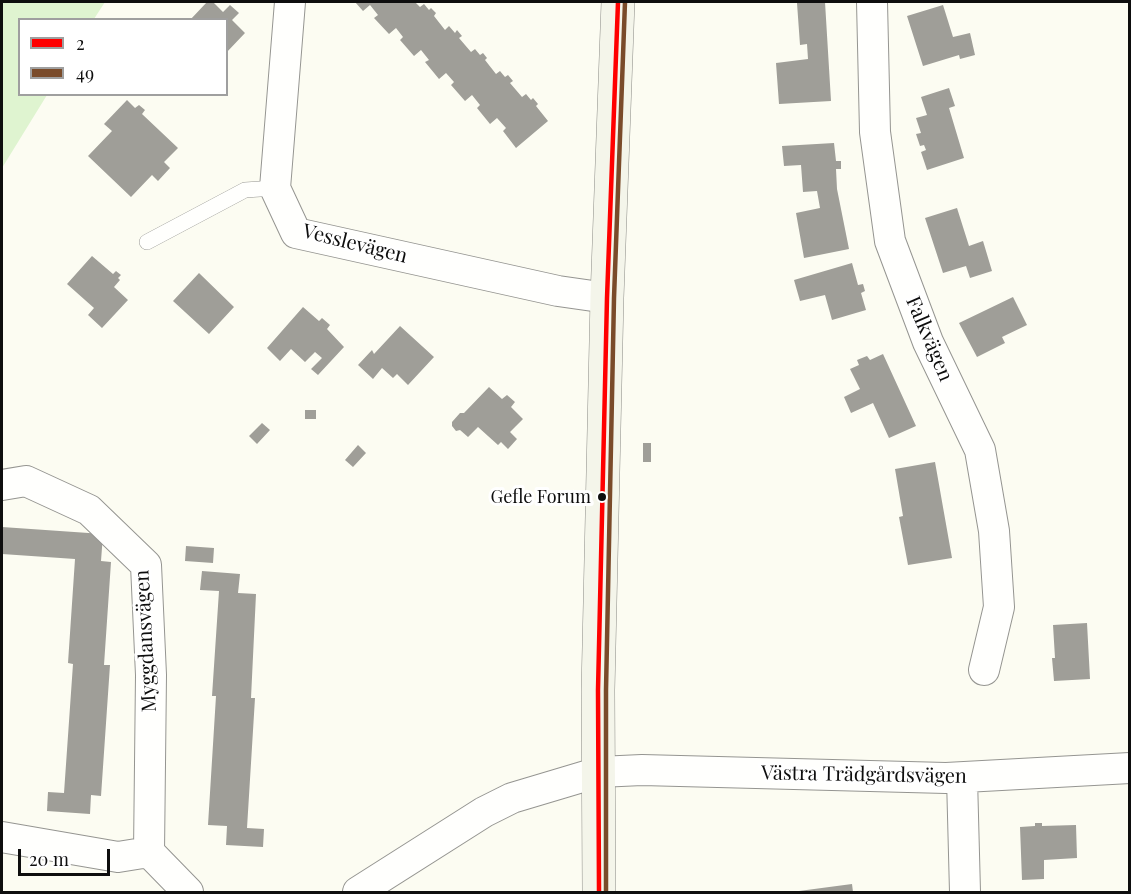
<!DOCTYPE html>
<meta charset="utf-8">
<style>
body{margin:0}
#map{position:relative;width:1131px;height:894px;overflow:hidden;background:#fcfcf2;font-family:"Playfair Display",serif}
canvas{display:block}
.frame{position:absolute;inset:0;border:3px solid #0e0e0e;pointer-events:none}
.legend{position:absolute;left:18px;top:18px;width:210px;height:78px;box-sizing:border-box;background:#fff;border:2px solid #9f9f9f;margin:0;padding:8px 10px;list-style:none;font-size:18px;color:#0e0e0e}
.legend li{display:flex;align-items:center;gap:12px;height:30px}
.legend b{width:30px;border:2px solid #9f9f9f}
.scale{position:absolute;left:18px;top:849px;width:92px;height:27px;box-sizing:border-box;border:3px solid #0e0e0e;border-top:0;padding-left:8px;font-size:18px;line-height:21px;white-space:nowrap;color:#0e0e0e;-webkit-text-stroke:4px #fff;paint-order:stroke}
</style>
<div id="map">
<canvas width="1131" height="894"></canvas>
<div class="frame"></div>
<ul class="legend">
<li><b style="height:8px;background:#f00"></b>2</li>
<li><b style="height:8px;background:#7a4b2a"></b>49</li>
</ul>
<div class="scale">20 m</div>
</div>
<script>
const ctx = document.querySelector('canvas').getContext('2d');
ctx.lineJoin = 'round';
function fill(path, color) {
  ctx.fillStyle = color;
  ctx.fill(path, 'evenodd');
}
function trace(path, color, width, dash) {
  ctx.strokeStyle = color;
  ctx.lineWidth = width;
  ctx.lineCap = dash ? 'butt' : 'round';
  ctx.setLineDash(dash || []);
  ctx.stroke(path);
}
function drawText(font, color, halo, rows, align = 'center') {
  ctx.font = font + ' "Playfair Display",serif';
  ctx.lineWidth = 6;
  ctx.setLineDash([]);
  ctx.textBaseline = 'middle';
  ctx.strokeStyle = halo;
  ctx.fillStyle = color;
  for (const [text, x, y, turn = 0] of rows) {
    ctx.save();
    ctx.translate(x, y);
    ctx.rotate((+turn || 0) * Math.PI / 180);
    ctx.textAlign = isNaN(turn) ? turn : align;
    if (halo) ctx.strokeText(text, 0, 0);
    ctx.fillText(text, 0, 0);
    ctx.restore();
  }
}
fill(new Path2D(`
 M2,2H105L94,19L20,20V94L47,95L2,168Z`), '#dff4d0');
fill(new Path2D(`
 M207,2H213L223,12L230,5L239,13L232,20L245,33L226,53V20H190Z
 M355,2H415L420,7L424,4L429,10L431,8L436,13L434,16L445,30L449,26L455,33L457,30L462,36L459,38L471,52L475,49L480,55L483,53L487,58L485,60L496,74L500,71L505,77L508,75L513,81L510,83L522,97L526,94L531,100L533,98L538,104L536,106L548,121L516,148L503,131L506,128L497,118L490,124L477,108L480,105L472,95L465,101L451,85L454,82L446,73L439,79L425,62L429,60L421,50L414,56L400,40L403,37L396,28L389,34L374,18L378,15L370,5L363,11Z
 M825,2L831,101L779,104L776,63L808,59L807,44L800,45L797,3Z
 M943,5L953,37L970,33L975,55L960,59L959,55L923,66L907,16Z
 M949,88L955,106L949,108L964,158L927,170L921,152L926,150L924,145L920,146L916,134L921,133L916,118L927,115L921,97Z
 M127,100L135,108L139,105L145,110L142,114L178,148L164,162L170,168L158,181L152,175L131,197L88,156L112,131L104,124Z
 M834,143L836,161H841V169H836L837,189L849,249L804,258L796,213L820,208L817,191L803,192L801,165L784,166L782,146Z
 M957,208L969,246L983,241L992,271L970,278L966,266L943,273L925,218Z
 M92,256L113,274L116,271L121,275L118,278L120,280L114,287L128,300L102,328L88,315L94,308L67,284Z
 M852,263L858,285L863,284L865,291L861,293L866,310L832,320L825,295L800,301L794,280Z
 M199,273L234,307L209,334L173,301Z
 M1013,297L1027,325L1002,337L1005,343L977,357L959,323Z
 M303,307L319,321L322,318L330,325L327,329L344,347L318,375L311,369L322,358L315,352L305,362L291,349L280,361L267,348Z
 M400,326L434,357L408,385L397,374L393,378L382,368L373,379L358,365L372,350L374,354Z
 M883,354L916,426L889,438L873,403L851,413L844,397L860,389L850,369L859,365L857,360L867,356L870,360Z
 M489,387L502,399L507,395L515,402L511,407L523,419L510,432L517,439L508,449L501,442L498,445L478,427L468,437L460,430L456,431L452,426V422L460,413H464Z
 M305,410H316V419H305Z
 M262,423L270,430L257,444L249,436Z
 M643,443H651V462H643Z
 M358,445L366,453L353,467L345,460Z
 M935,462L952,558L908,565L899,517L903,516L895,469Z
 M2,527L103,534L101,561L111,562L104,665H110L101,796L91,795L90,814L47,811L48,792L64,793L73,664L68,663L75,559L2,554Z
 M186,546L214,548L213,563L185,561Z
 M202,571L240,574L238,593L256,594L251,698H255L247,828L264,829L263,847L226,845L227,826L208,825L216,696H212L219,591L200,590Z
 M1087,623L1090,679L1054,681L1052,658H1055L1053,625Z
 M1035,823H1042V826L1076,825L1077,858L1044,860V879L1022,880L1020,827L1035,826Z
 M852,884L853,892H799V891Z`), '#9f9e98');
const lane = new Path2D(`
 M147,242L245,190L275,188`);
const street = new Path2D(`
 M290,2L275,188L296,233L558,291L607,298
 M872,2L875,132L890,241L928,342L980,450L994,531L999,607L984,670
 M2,485L26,481L89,510L146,565L151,675L149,852L188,892
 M962,778L965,892
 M2,837L118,857L149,852
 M358,892L484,812L512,798L599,772L642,770L946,778L1130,768`);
const secondary = new Path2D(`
 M599,892L598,690L607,298L618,2`);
trace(lane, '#959591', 16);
trace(street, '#959591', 32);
trace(secondary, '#8c8c87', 34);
trace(lane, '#fffffd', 15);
trace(street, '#fffffd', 30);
trace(secondary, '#f4f5ea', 33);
trace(new Path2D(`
 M599,892L598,690L607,298L618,2`), '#f00', 4.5);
trace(new Path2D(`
 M606,892V690L614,298L625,2`), '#7a4b2a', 4.5);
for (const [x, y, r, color] of [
 [602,497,5,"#0e0e0e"]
]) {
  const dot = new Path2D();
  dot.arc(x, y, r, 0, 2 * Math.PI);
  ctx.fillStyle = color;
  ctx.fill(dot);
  trace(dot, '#fff', 2);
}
drawText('18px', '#0e0e0e', '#fff', [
 ["Gefle Forum",591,497]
], 'right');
drawText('20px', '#0e0e0e', '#fff', [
 ["Vesslevägen",355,244,14],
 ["Falkvägen",929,339,67],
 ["Myggdansvägen",146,641,-93],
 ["Västra Trädgårdsvägen",864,775,1]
]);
</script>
